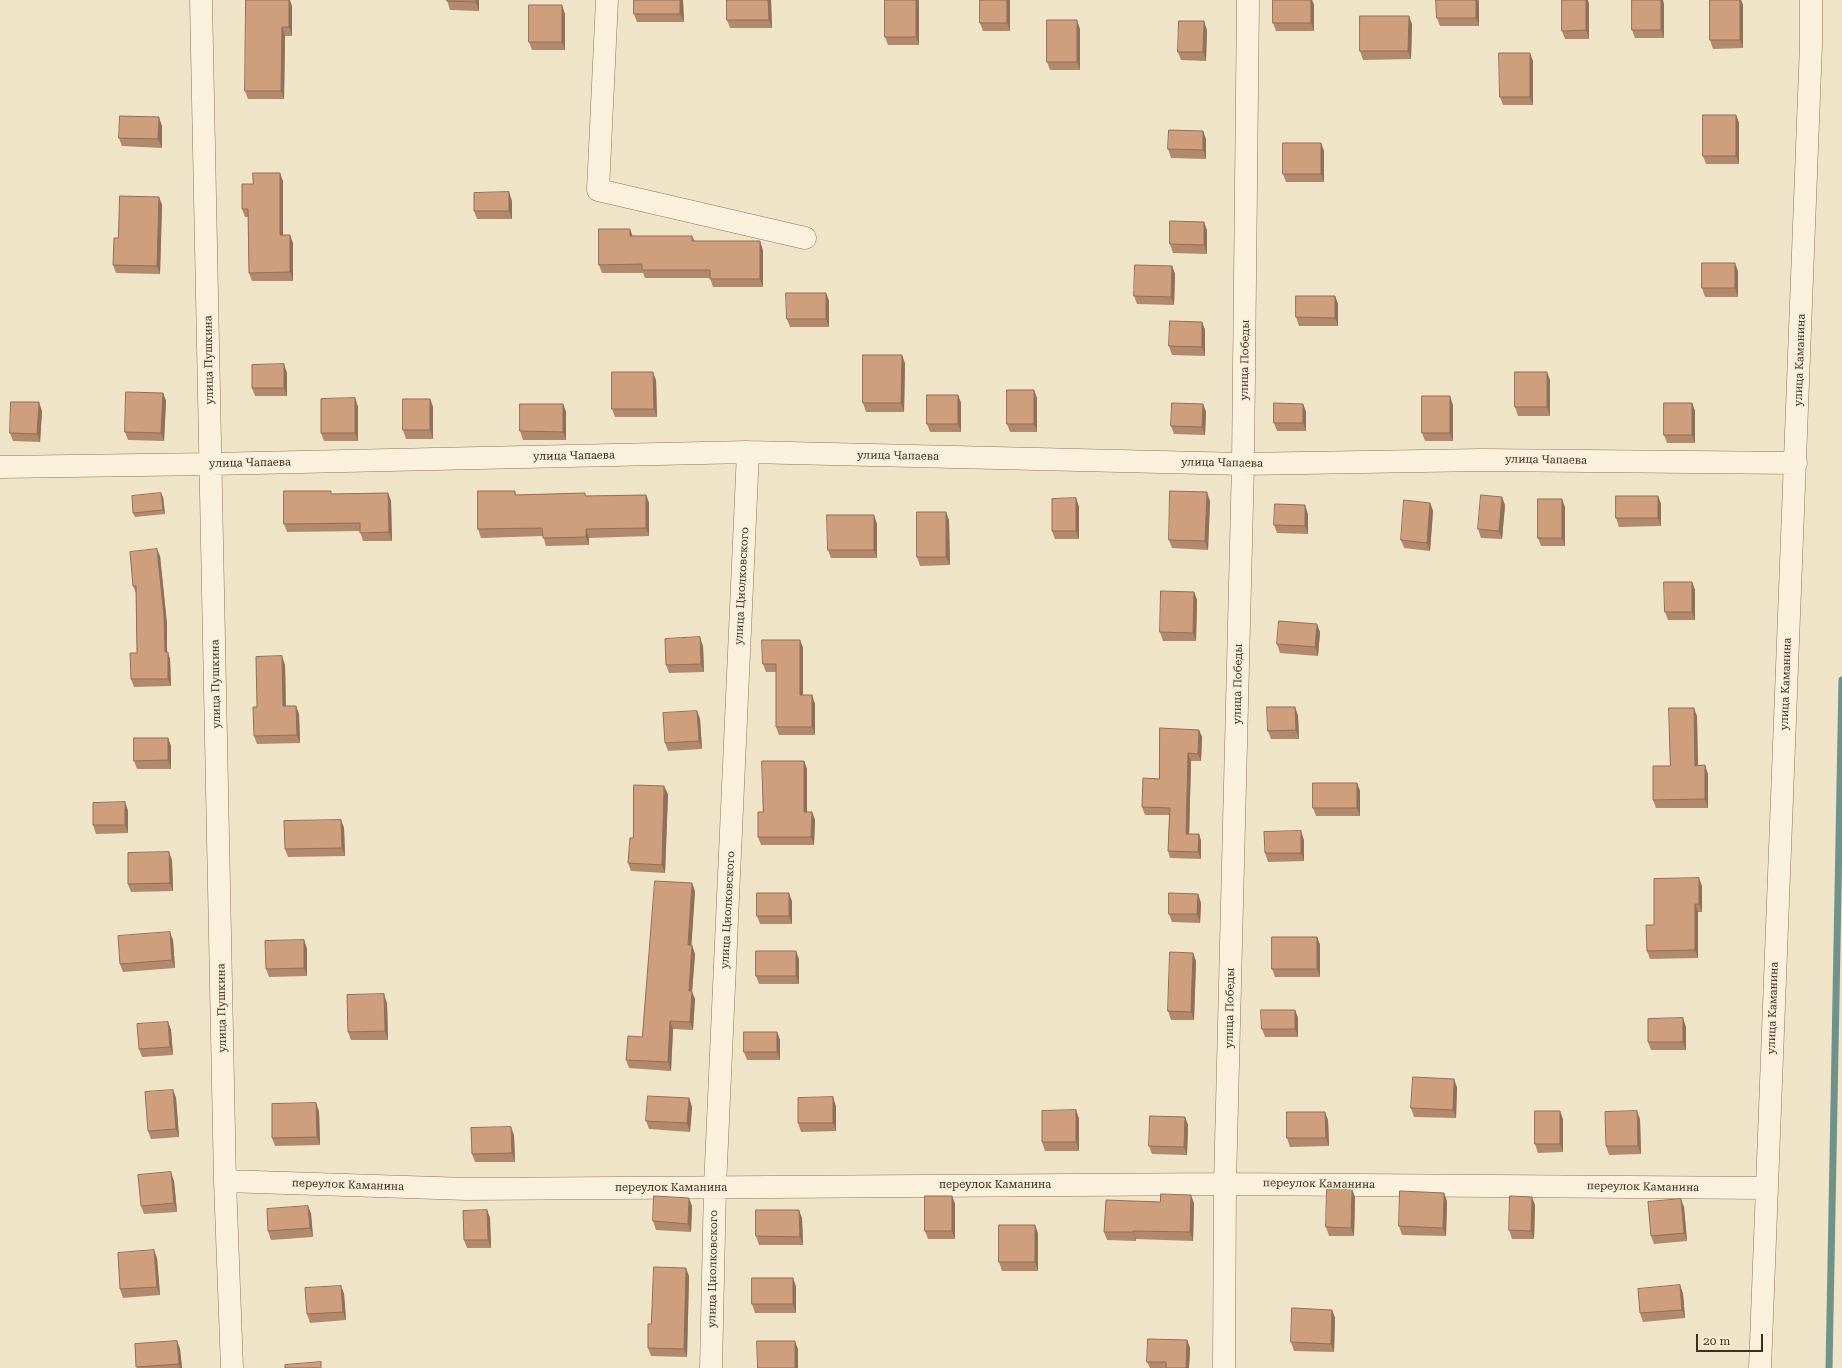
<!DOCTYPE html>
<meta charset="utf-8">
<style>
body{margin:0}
#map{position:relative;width:1842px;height:1368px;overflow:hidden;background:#f0e4c8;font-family:"Roboto Serif",serif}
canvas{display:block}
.scale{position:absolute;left:1696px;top:1334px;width:67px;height:18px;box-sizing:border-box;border:2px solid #3d2e20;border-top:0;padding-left:5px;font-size:12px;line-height:14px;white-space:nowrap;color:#3d2e20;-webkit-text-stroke:3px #f7eed8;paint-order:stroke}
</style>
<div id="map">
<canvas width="1842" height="1368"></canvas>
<div class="scale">20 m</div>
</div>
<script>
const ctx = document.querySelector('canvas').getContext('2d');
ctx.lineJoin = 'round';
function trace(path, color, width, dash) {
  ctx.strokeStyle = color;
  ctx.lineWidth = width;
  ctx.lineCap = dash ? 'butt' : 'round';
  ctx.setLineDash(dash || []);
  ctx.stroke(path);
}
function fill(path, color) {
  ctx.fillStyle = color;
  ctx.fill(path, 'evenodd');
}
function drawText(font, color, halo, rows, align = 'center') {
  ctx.font = font + ' "Roboto Serif",serif';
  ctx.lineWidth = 3.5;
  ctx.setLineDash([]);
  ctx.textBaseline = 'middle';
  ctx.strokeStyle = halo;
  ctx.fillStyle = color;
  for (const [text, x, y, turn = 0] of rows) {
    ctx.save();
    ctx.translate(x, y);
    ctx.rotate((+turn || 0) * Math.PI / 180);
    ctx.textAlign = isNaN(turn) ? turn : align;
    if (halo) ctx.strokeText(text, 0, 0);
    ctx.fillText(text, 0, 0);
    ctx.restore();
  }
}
trace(new Path2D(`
 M1829,1368L1842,680`), '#6f938a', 7);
const minor = new Path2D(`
 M201,0L225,1181L232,1368
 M607,0L598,190L805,238
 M0,467L211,464L748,452L1243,464L1482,460L1796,463
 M225,1181L467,1189L1225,1184L1766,1188
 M711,1368L715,1187L748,452
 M1224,1368L1225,1184L1243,464L1248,0
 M1760,1368C1774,927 1795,486 1811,44V0`);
trace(minor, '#8d765c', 23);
trace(minor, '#faf1dc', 22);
fill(new Path2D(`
 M447,0H479V11L450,10Z
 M683,0L684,22H637L634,14Z
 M771,0L772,28H730L727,20Z
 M885,0H919V45H888L885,37Z
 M980,0H1010V31H983L980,23Z
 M1273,0H1312L1314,5V31H1276L1273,23Z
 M1436,0H1478L1479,26H1440L1437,18Z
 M1632,0H1663L1664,5V38H1635L1632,30Z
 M1710,0H1741L1743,5V48L1713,49L1710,40Z
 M1589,4V39H1565L1562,31Z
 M292,6V36H285L284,99H248L245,91Z
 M565,14V50H532L529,42Z
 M1412,24L1411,59L1363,60L1360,51Z
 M1080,29V70H1050L1047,62Z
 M1207,30L1206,61L1181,60L1178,52Z
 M1533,61V105H1503L1500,97Z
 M1736,115L1739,123V164H1706L1703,156Z
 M162,126V148L122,146L119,138Z
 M1206,139V159L1171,158L1168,149Z
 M1321,143L1324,151V182H1286L1283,174Z
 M283,181V235L293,243V281H252L249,273L248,217H245L242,209L253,184Z
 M159,197L162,205L160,274L116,273L113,265L118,238Z
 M512,201V219H477L474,211Z
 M1207,230V254L1173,253L1170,244Z
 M632,236H692L695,241L763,250V287H713L710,278H645L643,273H602L599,265Z
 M1172,266L1175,274L1174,305L1137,304L1134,296Z
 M1738,271V297H1705L1702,288Z
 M826,293L829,301V327H790L787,319Z
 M1335,296L1338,304V326H1299L1296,317Z
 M1202,322L1205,330V356L1172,355L1169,346Z
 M905,363L904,412H866L863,403Z
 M287,373V396H255L252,388Z
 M656,380L657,417H615L612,409Z
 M1550,380V416H1518L1515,407Z
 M163,393L166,401L164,441L128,440L125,432Z
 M958,395L961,403V432H930L927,424Z
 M355,398L358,407V441H324L321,433Z
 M1037,398V432H1010L1007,424Z
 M430,399L433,407V439H406L403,430Z
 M1692,403L1695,411V443H1667L1664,435Z
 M563,404L566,412V440H523L520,431Z
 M1203,404L1206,412L1205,435L1174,434L1171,426Z
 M1303,404L1306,412V431H1277L1274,423Z
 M1453,405V441H1425L1422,433Z
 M42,411L40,442L13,441L10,433Z
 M515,491L516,495L585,493L586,496L646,495L649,503V536L589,538V545L546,546L543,536L481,538L478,529Z
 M388,493L391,501L392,541H363L360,531L287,532L284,524L332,494Z
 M1658,496L1661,504V526L1619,527L1616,518Z
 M163,497L165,514L135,517L133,513Z
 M1076,498L1079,507V539H1055L1052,531Z
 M1210,501L1208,550L1172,548L1169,540Z
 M1430,503L1433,511L1430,551L1404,548L1401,540Z
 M1505,505L1502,539L1481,538L1478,529Z
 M1565,507V546H1541L1538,538Z
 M1308,514V534L1277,533L1274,525Z
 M949,520L950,565L920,566L917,557Z
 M877,524V558H831L828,550Z
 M160,556L167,624V652L170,659L171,686L134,687L131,679L137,653L136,593L133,586Z
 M1692,582L1695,590V620H1668L1665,612Z
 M1194,592L1197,600L1196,641H1163L1160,632Z
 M1320,632L1318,656L1280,653L1277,644Z
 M800,640L803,648V695H812L815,704V735H779L776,727V672H766L763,664Z
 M703,646L704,672L669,673L666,665Z
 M285,665L286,706H296L299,714L300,743L257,744L254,736L257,707Z
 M1295,707L1298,716L1299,739H1271L1268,731Z
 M697,711L700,719L702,749L668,751L665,743Z
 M1697,716L1698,766L1708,774V808H1656L1653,800L1670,766Z
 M1199,730L1202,737L1201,761H1191L1189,834H1199L1201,841V859L1170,858L1168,851L1169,815H1145L1142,807L1159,779Z
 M168,738L171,746V769H137L134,761Z
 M804,761L807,769V812H812L815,820L814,845H761L758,837L763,812Z
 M1357,783L1360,791V816H1316L1313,808Z
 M668,794L665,873L631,871L628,863L633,838Z
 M125,802L128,811V833L96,834L93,825Z
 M341,820L344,828L345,856L288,857L285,849Z
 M1304,840V861L1268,862L1265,853Z
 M172,860L173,891L131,892L128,884Z
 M1702,886V912H1698V958L1650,959L1647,951L1654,925Z
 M695,891L691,945L695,954L692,992L695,999L693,1030L673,1029L671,1071L629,1068L626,1060L642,1037Z
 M1198,894L1201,903L1200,923L1172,922L1169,914Z
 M792,901V924H760L757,916Z
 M1317,937L1320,945V977H1275L1272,969Z
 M173,940L175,968L123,972L120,964Z
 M304,940L307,949V976L269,977L266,969Z
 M799,959V984H759L756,976Z
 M1196,961L1194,1020H1171L1168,1011Z
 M387,1003L388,1040H351L348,1032Z
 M1295,1010L1298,1018V1037H1265L1262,1029Z
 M168,1022L171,1030L173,1055L142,1057L139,1049Z
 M1686,1027V1050H1651L1648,1042Z
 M777,1032L780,1040V1060H747L744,1052Z
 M1457,1087L1456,1118L1414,1117L1411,1108Z
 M173,1090L176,1098L179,1137L151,1139L148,1131Z
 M689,1098L692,1107L690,1132L649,1129L646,1121Z
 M836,1106V1131L801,1132L798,1123Z
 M1076,1110L1079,1119V1151H1045L1042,1142Z
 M319,1111L320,1145L275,1146L272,1138Z
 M1185,1117L1188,1125L1187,1155L1152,1154L1149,1146Z
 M1563,1119V1152L1538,1153L1535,1144Z
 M1640,1119L1641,1154L1609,1155L1606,1146Z
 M1328,1120L1329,1146L1290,1147L1287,1138Z
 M514,1135L515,1162H475L472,1154Z
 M174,1181L177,1212L144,1214L141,1206Z
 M952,1196L955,1204V1239H928L925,1231Z
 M1355,1197L1354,1236H1329L1326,1227Z
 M1447,1201L1446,1236L1402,1235L1399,1226Z
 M1194,1203L1193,1241L1136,1239V1241L1107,1240L1104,1232Z
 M1535,1205L1534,1239H1512L1509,1230Z
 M308,1206L311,1214L313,1237L271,1240L268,1231Z
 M692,1206L691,1232L656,1230L653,1221Z
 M1684,1207L1687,1241L1654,1244L1651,1236Z
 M487,1210L490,1218L491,1248H467L464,1240Z
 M802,1218L803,1245H759L756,1236Z
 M1038,1233V1271H1002L999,1262Z
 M157,1258L160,1295L123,1298L120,1289Z
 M689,1276L687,1357L651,1356L648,1348L651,1324Z
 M793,1278L796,1287V1313H755L752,1304Z
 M1680,1285L1683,1294L1685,1318L1643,1322L1640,1313Z
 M341,1286L344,1294L346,1320L310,1323L307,1314Z
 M1332,1310L1335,1318L1334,1352L1294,1351L1291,1342Z
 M1187,1340L1190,1348L1189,1368H1150L1147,1362Z
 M177,1341L180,1349L182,1368H137L135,1344Z`), '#b2896c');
fill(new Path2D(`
 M289,0H290L292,6V36L289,27Z
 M476,0H479V11L476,2Z
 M680,0H683L684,22L680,14Z
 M768,0H771L772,28L769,20Z
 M916,0H919V45L916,37Z
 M1007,0H1010V31L1007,23Z
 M1311,0H1312L1314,5V31L1311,23Z
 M1476,0H1478L1479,1V26L1476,18Z
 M1586,0H1588L1589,4V39L1586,30Z
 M1661,0H1663L1664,5V38L1661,30Z
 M1740,0H1741L1743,5V48L1740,40Z
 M562,5L565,14V50L562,42Z
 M1409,16L1412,24L1411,59L1408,51Z
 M1077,20L1080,29V70L1077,62Z
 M1204,21L1207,30L1206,61L1203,52Z
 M282,27L285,36L284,99L281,91Z
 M1530,53L1533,61V105L1530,97Z
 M1736,115L1739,123V164L1736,156Z
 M159,117L162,126V148L158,139Z
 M1203,131L1206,139V159L1203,150Z
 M1321,143L1324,151V182L1321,174Z
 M280,173L283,181V243L280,235Z
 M509,192L512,201V219L509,211Z
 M159,197L162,205L160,274L157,266Z
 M1204,222L1207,230V254L1204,245Z
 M630,229L633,237L630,236Z
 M290,235L293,243V281L290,272Z
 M760,241L763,250V287L760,279Z
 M1735,263L1738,271V297L1735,288Z
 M1172,266L1175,274L1174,305L1171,297Z
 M826,293L829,301V327L826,319Z
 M1335,296L1338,304V326L1335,318Z
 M1202,322L1205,330V356L1202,347Z
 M902,355L905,363L904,412L901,403Z
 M284,364L287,373V396L284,388Z
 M653,372L656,380L657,417L654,409Z
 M1547,372L1550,380V416L1547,407Z
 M1034,390L1037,398V432L1034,424Z
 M163,393L166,401L164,441L161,433Z
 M958,395L961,403V432L958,424Z
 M1450,396L1453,405V441L1450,433Z
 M355,398L358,407V441L355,433Z
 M430,399L433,407V439L430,430Z
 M39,402L42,411L40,442L37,434Z
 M1692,403L1695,411V443L1692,435Z
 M563,404L566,412V440L563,432Z
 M1203,404L1206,412L1205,435L1202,427Z
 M1303,404L1306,412V431L1303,423Z
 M1207,492L1210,501L1208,550L1205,541Z
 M161,493L163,497L165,514L163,510Z
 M388,493L391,501L392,541L389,532Z
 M646,495L649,503V536L646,528Z
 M1658,496L1661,504V526L1658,518Z
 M1502,497L1505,505L1502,539L1499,531Z
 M1076,498L1079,507V539L1076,531Z
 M1562,499L1565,507V546L1562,538Z
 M1430,503L1433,511L1430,551L1427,543Z
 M1305,505L1308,514V534L1305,526Z
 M946,512L949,520L950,565L946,557Z
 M874,515L877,524V558L874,550Z
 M586,529L589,538V545L586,537Z
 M157,549L160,556L167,624V659L165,652Z
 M1692,582L1695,590V620L1692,612Z
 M1194,592L1197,600L1196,641L1193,633Z
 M1317,624L1320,632L1318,656L1315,647Z
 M700,637L703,646L704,672L701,664Z
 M800,640L803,648V704L800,695Z
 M168,652L170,659L171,686L168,679Z
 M282,656L285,665L286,714L283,706Z
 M812,695L815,704V735L812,727Z
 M296,706L299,714L300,743L297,735Z
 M1295,707L1298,716L1299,739L1296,730Z
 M1694,708L1697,716L1698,774L1695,766Z
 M697,711L700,719L702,749L699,741Z
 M1199,730L1202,737L1201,761L1198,754Z
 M168,738L171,746V769L168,760Z
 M1188,753L1191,761L1189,841L1186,834Z
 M804,761L807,769V821L804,812Z
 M1705,765L1708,774V808L1705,799Z
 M1357,783L1360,791V816L1357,808Z
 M664,786L668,794L665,873L662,865Z
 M125,802L128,811V833L125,825Z
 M812,812L815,820L814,845L811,837Z
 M341,820L344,828L345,856L342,848Z
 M1301,831L1304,840V861L1301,853Z
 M1199,834L1201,841V859L1198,852Z
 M169,852L172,860L173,891L170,883Z
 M1699,878L1702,886V912L1699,904Z
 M692,883L695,891L691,953L688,945Z
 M789,893L792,901V924L789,916Z
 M1198,894L1201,903L1200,923L1197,914Z
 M1695,904L1698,912V958L1695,950Z
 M170,932L173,940L175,968L172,960Z
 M1317,937L1320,945V977L1317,969Z
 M304,940L307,949V976L304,968Z
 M692,945L695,954L692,992L695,999L693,1030L690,1022L689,991Z
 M796,951L799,959V984L796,976Z
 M1193,953L1196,961L1194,1020L1191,1012Z
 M384,994L387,1003L388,1040L385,1031Z
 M1295,1010L1298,1018V1037L1295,1029Z
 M1683,1018L1686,1027V1050L1683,1042Z
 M670,1021L673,1029L671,1071L668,1062Z
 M168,1022L171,1030L173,1055L170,1047Z
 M777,1032L780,1040V1060L777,1052Z
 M1454,1079L1457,1087L1456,1118L1453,1110Z
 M173,1090L176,1098L179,1137L176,1129Z
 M833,1097L836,1106V1131L833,1123Z
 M689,1098L692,1107L690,1132L687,1123Z
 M316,1103L319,1111L320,1145L317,1137Z
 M1076,1110L1079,1119V1151L1076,1142Z
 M1560,1111L1563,1119V1152L1560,1144Z
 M1637,1111L1640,1119L1641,1154L1638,1146Z
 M1325,1112L1328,1120L1329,1146L1326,1138Z
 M1185,1117L1188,1125L1187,1155L1184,1147Z
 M511,1127L514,1135L515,1162L512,1153Z
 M171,1172L174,1181L177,1212L174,1203Z
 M1352,1189L1355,1197L1354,1236L1351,1228Z
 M1444,1193L1447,1201L1446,1236L1443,1228Z
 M1191,1195L1194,1203L1193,1241L1190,1232Z
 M952,1196L955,1204V1239L952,1231Z
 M1532,1197L1535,1205L1534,1239L1531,1231Z
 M689,1198L692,1206L691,1232L688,1224Z
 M1681,1199L1684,1207L1687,1241L1684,1233Z
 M308,1206L311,1214L313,1237L310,1228Z
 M487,1210L490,1218L491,1248L488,1240Z
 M799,1210L802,1218L803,1245L800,1237Z
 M1035,1225L1038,1233V1271L1035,1262Z
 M1133,1231L1136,1239V1241L1133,1232Z
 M154,1250L157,1258L160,1295L157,1287Z
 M686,1268L689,1276L687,1357L684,1349Z
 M793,1278L796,1287V1313L793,1304Z
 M1680,1285L1683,1294L1685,1318L1682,1310Z
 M341,1286L344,1294L346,1320L343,1312Z
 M1332,1310L1335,1318L1334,1352L1331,1344Z
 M1187,1340L1190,1348L1189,1368H1186Z
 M177,1341L180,1349L182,1368H180L179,1364Z
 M795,1341L798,1349V1368H795Z`), '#916f58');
const building = new Path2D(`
 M246,0H289V27H282L281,91H245Z
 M447,0H476V2L447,1Z
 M634,0H680V14H634Z
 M727,0H768L769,20H727Z
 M885,0H916V37H885Z
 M980,0H1007V23H980Z
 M1273,0H1311V23H1273Z
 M1436,0H1476V18H1437Z
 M1562,0H1586V30L1562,31Z
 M1632,0H1661V30H1632Z
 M1710,0H1740V40H1710Z
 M529,5H562V42H529Z
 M1360,16H1409L1408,51H1360Z
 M1047,20H1077V62H1047Z
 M1179,21H1204L1203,52H1178Z
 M1499,53H1530V97H1500Z
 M1703,115H1736V156H1703Z
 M120,116L159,117L158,139L119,138Z
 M1169,130L1203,131V150L1168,149Z
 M1283,143H1321V174H1283Z
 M253,173H280V235H290V272L249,273L248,209H242V184H253Z
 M509,192V211H474V193Z
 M120,196L159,197L157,266L113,265L114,238H118Z
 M1170,221L1204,222V245L1170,244Z
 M599,229H630V236H692V241H760V279H710V270H642V264L599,265Z
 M1702,263H1735V288H1702Z
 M1135,265L1172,266L1171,297L1134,296Z
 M786,293H826V319H787Z
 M1296,296H1335V318L1296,317Z
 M1170,321L1202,322V347L1169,346Z
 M863,355H902L901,403H863Z
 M284,364V388H252V365Z
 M612,372H653L654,409H612Z
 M1515,372H1547V407H1515Z
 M1007,390H1034V424H1007Z
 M126,392L163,393L161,433L125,432Z
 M927,395H958V424H927Z
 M1422,396H1450V433H1422Z
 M355,398V433H321V399Z
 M403,399H430V430H403Z
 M11,402H39L37,434L10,433Z
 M1172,403L1203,404L1202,427L1171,426Z
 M1274,403L1303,404V423H1274Z
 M1664,403H1692V435H1664Z
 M520,404H563V432L520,431Z
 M284,491H331V494L388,493L389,532L360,533V523L284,524Z
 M478,491H515V495L585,493V496L646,495V528L586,529V537L543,538L542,528L478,529Z
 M1170,491L1207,492L1205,541L1169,540Z
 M161,493L163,510L133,513L132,496Z
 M1481,495L1502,497L1499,531L1478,529Z
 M1616,496H1658V518H1616Z
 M1076,498V531H1052V499Z
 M1538,499H1562V538H1538Z
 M1404,500L1430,503L1427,543L1401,540Z
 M1275,504L1305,505V526L1274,525Z
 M917,512H946V557H917Z
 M827,515H874V550H828Z
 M157,549L164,616L165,652H168V679H131L130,653H137L136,586H133L130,552Z
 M1664,582H1692V612H1665Z
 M1161,591L1194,592L1193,633L1160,632Z
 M1279,621L1317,624L1315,647L1277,644Z
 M700,637L701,664L666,665L665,639Z
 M762,640H800V695H812V727H776V664H763Z
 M282,656L283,706H296L297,735L254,736L253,707H257L256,657Z
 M1267,707H1295L1296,730L1268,731Z
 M1669,708H1694L1695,766L1705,765V799L1653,800V766H1670Z
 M697,711L699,741L665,743L663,713Z
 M1160,728L1199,730L1198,754L1188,753L1186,834H1199L1198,852L1168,851L1170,808L1142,807L1143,778L1159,779Z
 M134,738H168V760L134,761Z
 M762,761H804V812H812L811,837H758V812H763Z
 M1313,783H1357V808H1313Z
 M634,785L664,786L662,865L628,863L630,838H633Z
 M125,802V825H93V803Z
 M341,820L342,848L285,849L284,821Z
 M1301,831V853H1265L1264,832Z
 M169,852L170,883L128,884V853Z
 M1699,878V904H1695V950L1647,951L1646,925H1654V879Z
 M655,881L692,883L688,945H692L689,991H692L690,1022L670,1021L668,1062L626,1060L628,1036L642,1037Z
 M757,893H789V916H757Z
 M1169,893L1198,894L1197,914H1169Z
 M170,932L172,960L120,964L118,936Z
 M1272,937H1317V969H1272Z
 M304,940V968L266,969L265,941Z
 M756,951H796V976H756Z
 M1170,952L1193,953L1191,1012L1168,1011Z
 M384,994L385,1031L348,1032L347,995Z
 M1261,1010H1295V1029H1262Z
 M1683,1018V1042H1648V1019Z
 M168,1022L170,1047L139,1049L137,1024Z
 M744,1032H777V1052H744Z
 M1413,1077L1454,1079L1453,1110L1411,1108Z
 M173,1090L176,1129L148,1131L145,1092Z
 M648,1096L689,1098L687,1123L646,1121Z
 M833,1097V1123H798V1098Z
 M316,1103L317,1137L272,1138V1104Z
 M1076,1110V1142H1042V1111Z
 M1535,1111H1560V1144H1535Z
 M1637,1111L1638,1146H1606L1605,1112Z
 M1287,1112H1325L1326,1138H1287Z
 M1150,1116L1185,1117L1184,1147L1149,1146Z
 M511,1127L512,1153L472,1154L471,1128Z
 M171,1172L174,1203L141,1206L138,1175Z
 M1327,1189H1352L1351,1228L1326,1227Z
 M1400,1191L1444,1193L1443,1228L1399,1226Z
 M1161,1194L1191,1195L1190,1232L1133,1231V1232H1104L1106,1200L1160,1202Z
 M654,1196L689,1198L688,1224L653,1221Z
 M925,1196H952V1231H925Z
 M1510,1196L1532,1197L1531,1231L1509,1230Z
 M1681,1199L1684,1233L1651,1236L1648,1202Z
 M308,1206L310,1228L268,1231L267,1209Z
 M487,1210L488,1240H464L463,1211Z
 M756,1210H799L800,1237L756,1236Z
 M999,1225H1035V1262H999Z
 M154,1250L157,1287L120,1289L118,1253Z
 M654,1267L686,1268L684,1349L648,1348V1324H651Z
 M752,1278H793V1304H752Z
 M1680,1285L1682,1310L1640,1313L1638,1289Z
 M341,1286L343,1312L307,1314L305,1288Z
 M1292,1308L1332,1310L1331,1344L1291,1342Z
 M1148,1339L1187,1340L1186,1368H1166V1362H1147Z
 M177,1341L179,1364L136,1367L135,1344Z
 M757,1341H795V1368H758Z
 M321,1362V1368H285V1365Z`);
fill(building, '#cf9f7d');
trace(building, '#916f58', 1);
drawText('11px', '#3d2e20', '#f7eed8', [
 ["улица Пушкина",209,360,-91],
 ["улица Победы",1245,360,-89],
 ["улица Каманина",1800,360,-88],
 ["улица Чапаева",574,456,-1],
 ["улица Чапаева",898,456,1],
 ["улица Чапаева",1546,460,1],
 ["улица Чапаева",250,463,-1],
 ["улица Чапаева",1222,463,1],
 ["улица Циолковского",742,586,-87],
 ["улица Пушкина",216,684,-91],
 ["улица Победы",1238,684,-89],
 ["улица Каманина",1786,684,-88],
 ["улица Циолковского",728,910,-87],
 ["улица Пушкина",222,1008,-91],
 ["улица Победы",1230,1008,-89],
 ["улица Каманина",1773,1008,-88],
 ["переулок Каманина",1319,1184,1],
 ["переулок Каманина",348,1185,2],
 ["переулок Каманина",995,1185],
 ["переулок Каманина",1643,1187,1],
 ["переулок Каманина",671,1188],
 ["улица Циолковского",713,1269,-89]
]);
</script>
